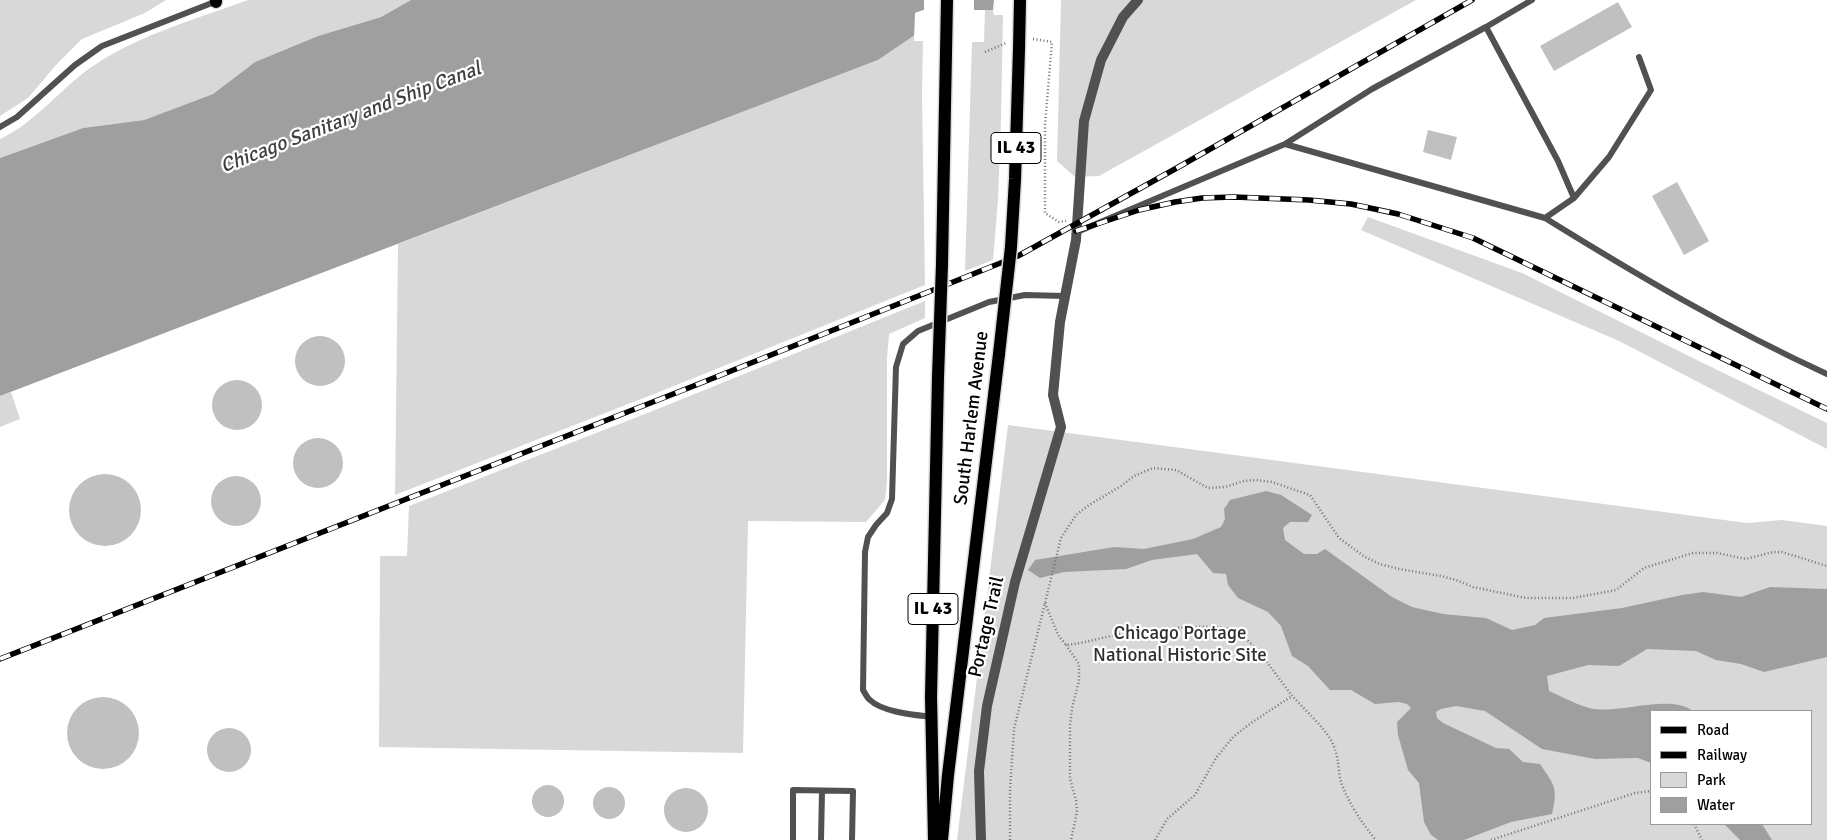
<!DOCTYPE html>
<style>
body{margin:0}
#map{position:relative;width:1827px;height:840px;overflow:hidden;background:#fff;font-family:Signika,sans-serif}
canvas{display:block}
.legend{position:absolute;left:1650px;top:710px;width:162px;height:115px;box-sizing:border-box;background:#fff;border:1px solid #999;margin:0;padding:6px 9px;list-style:none;font-size:15px;color:#000}
.legend li{display:flex;align-items:center;gap:10px;height:25px}
.legend b{width:25px;border:1px solid #999}
</style>
<div id="map">
<canvas width="1827" height="840"></canvas>
<ul class="legend">
<li><b style="height:6px;background:#000"></b>Road</li>
<li><b style="height:6px;background:#000"></b>Railway</li>
<li><b style="height:14px;background:#d8d8d8"></b>Park</li>
<li><b style="height:14px;background:#9f9f9f"></b>Water</li>
</ul>
</div>
<script>
const ctx = document.querySelector('canvas').getContext('2d');
ctx.lineJoin = 'round';
function fill(path, color) {
  ctx.fillStyle = color;
  ctx.fill(path, 'evenodd');
}
function trace(path, color, width, dash) {
  ctx.strokeStyle = color;
  ctx.lineWidth = width;
  ctx.lineCap = dash ? 'butt' : 'round';
  ctx.setLineDash(dash || []);
  ctx.stroke(path);
}
function drawText(font, color, halo, rows, align = 'center') {
  ctx.font = font + ' Signika,sans-serif';
  ctx.lineWidth = 4.5;
  ctx.setLineDash([]);
  ctx.textBaseline = 'middle';
  ctx.strokeStyle = halo;
  ctx.fillStyle = color;
  for (const [text, x, y, turn = 0] of rows) {
    ctx.save();
    ctx.translate(x, y);
    ctx.rotate((+turn || 0) * Math.PI / 180);
    ctx.textAlign = isNaN(turn) ? turn : align;
    if (halo) ctx.strokeText(text, 0, 0);
    ctx.fillText(text, 0, 0);
    ctx.restore();
  }
}
fill(new Path2D(`
 M0,0H166L145,13L82,39L56,65L28,98L0,116Z
 M248,0H411L381,17L318,36L255,62L213,94L144,120L83,128L0,158V139C37,122 62,86 96,64C142,34 196,19 248,0Z
 M1061,0H1416L1099,176L1075,177L1057,161Z
 M985,10H993L994,15H1003L1001,119L998,200L993,260L965,271L972,42H984Z
 M915,35L914,41H923L922,93L925,285L654,394L395,495L398,244L878,60Z
 M1368,217L1522,273L1707,365L1827,423V449L1619,341L1361,230Z
 M925,301V318L889,334L887,358V482L885,500L866,522L748,521L743,753L379,747L380,556H407L409,506L650,412Z
 M11,392L20,419L0,427V396Z
 M1008,425L1747,523L1782,520L1827,526V840H957ZM1651,711H1811V824H1651Z`), '#d8d8d8');
fill(new Path2D(`
 M411,0H994L993,10H924L915,13V35L878,60L0,396V158L83,128L144,120L213,94L255,62L318,36L381,17Z
 M1266,491L1281,495L1312,515L1308,522H1290L1283,528L1285,540L1304,554H1317L1325,549L1392,597L1412,607L1443,614L1486,618L1512,630L1535,625L1544,618L1622,608L1682,595L1703,592L1741,597L1770,587L1827,589V657L1764,672L1741,664L1716,660L1696,651L1647,649L1619,666L1588,665L1547,676L1549,691C1561,696 1583,708 1595,709C1623,713 1669,694 1693,711H1651V763L1638,758L1595,759L1542,749L1485,711L1456,706L1441,709L1436,712L1437,718L1443,723L1496,748L1509,749L1523,762L1540,764C1555,786 1558,788 1552,814L1511,822L1464,840H1438L1431,835L1424,822L1419,783L1408,770L1398,735L1397,722L1411,708L1407,704L1399,702L1375,704L1351,690H1330L1308,666L1292,656L1281,626L1268,612L1238,598L1228,585L1226,574L1213,573L1197,554L1152,560L1126,569L1064,572L1040,578L1028,570L1035,560L1114,547L1144,549L1193,539L1221,527L1225,519L1224,509L1230,500Z
 M1724,824H1762L1772,840H1740Z`), '#9f9f9f');
fill(new Path2D(`
 M924,0H974V10H985V13L924,12L917,15V36L914,38L915,13L924,10Z`), '#fff');
fill(new Path2D(`
 M1618,2L1632,27L1554,71L1540,46Z
 M1428,130L1457,137L1451,160L1423,152Z
 M1677,182L1709,241L1684,255L1652,196Z
 M295 361a25 25 0 1 1 50 0a25 25 0 1 1-50 0Z
 M212 405a25 25 0 1 1 50 0a25 25 0 1 1-50 0Z
 M293 463a25 25 0 1 1 50 0a25 25 0 1 1-50 0Z
 M69 510a36 36 0 1 1 72 0a36 36 0 1 1-72 0Z
 M211 501a25 25 0 1 1 50 0a25 25 0 1 1-50 0Z
 M67 733a36 36 0 1 1 72 0a36 36 0 1 1-72 0Z
 M207 750a22 22 0 1 1 44 0a22 22 0 1 1-44 0Z
 M532 801a16 16 0 1 1 32 0a16 16 0 1 1-32 0Z
 M593 803a16 16 0 1 1 32 0a16 16 0 1 1-32 0Z
 M664 810a22 22 0 1 1 44 0a22 22 0 1 1-44 0Z`), '#c0c0c0');
const primary = new Path2D(`
 M216,2V0
 M1011,247L1015,179L1019,49
 M942,264L947,0
 M934,840L931,697L938,377
 M942,840L948,775L999,354`);
trace(primary, '#dbdbdb', 15);
trace(new Path2D(`
 M1033,39L1052,42L1045,125V213L1059,222L1066,221
 M985,52L1006,43
 M1045,603L1058,635L1066,645C1087,643 1106,636 1126,633C1147,630 1218,622 1235,631C1254,641 1276,675 1290,693C1302,708 1323,725 1332,742C1338,754 1338,765 1340,778C1345,798 1363,825 1376,840
 M1066,645L1079,664V681L1072,708L1070,726V779L1076,800L1077,812L1071,840
 M1694,824L1702,840
 M1010,840V790L1014,729L1061,538L1076,515L1089,505L1121,486L1134,476L1153,468L1176,470L1208,488L1225,487L1244,481L1256,480L1272,482L1310,495L1339,538L1365,557L1380,564L1399,569L1441,576L1456,580L1473,587L1526,598H1573L1616,590L1644,568L1693,553H1717L1746,559L1773,552H1782L1827,566
 M1155,840L1167,819L1195,795L1216,758L1233,737L1251,723L1292,696
 M1491,840L1635,793L1651,791`), '#737373', 2.5, [1, 2.5]);
trace(new Path2D(`
 M1486,27L1532,0
 M0,127L17,117L75,65L102,46L217,1
 M1574,198L1609,157L1651,90L1639,57
 M1545,218C1637,275 1729,329 1827,374
 M1077,232L1285,144L1372,89L1486,27L1558,161L1574,198L1545,218L1285,144
 M932,717C915,715 882,712 870,700C867,698 865,693 863,690L865,552L868,537L876,525L887,513L892,499L896,367L903,344L918,331L989,302L1025,295L1065,296
 M793,840V790L853,791L852,840
 M821,840L822,791`), '#515151', 6);
trace(new Path2D(`
 M981,840L979,771L987,706L1015,582L1061,427L1053,395L1060,322L1076,240L1084,121L1101,60L1123,17L1138,0`), '#515151', 10);
trace(primary, '#000', 12);
const rail = new Path2D(`
 M1076,231L1139,210L1175,202L1202,198L1234,197L1309,200L1351,204L1398,214L1473,238L1827,409
 M0,659L696,385L1018,256L1175,169L1472,0`);
trace(rail, '#000', 5.5);
trace(rail, '#fff', 4, [11]);
const primaryBridge = new Path2D(`
 M1019,49L1020,0
 M999,354L1011,247
 M938,377L942,264`);
trace(primaryBridge, '#dbdbdb', 15, []);
trace(primaryBridge, '#000', 12);
for (const [x, y, w] of [
 [1016,148,50],
 [933,609,50]
]) {
  const box = new Path2D();
  box.roundRect(x - w / 2, y - 15.5, w, 31, 4);
  ctx.fillStyle = '#fff';
  ctx.fill(box);
  trace(box, '#000', 1);
}
drawText('bold 18px', '#000', null, [
 ["IL 43",1016,148],
 ["IL 43",933,609]
]);
drawText('19px', '#000', '#fff', [
 ["South Harlem Avenue",972,418,-83],
 ["Portage Trail",987,627,-77]
]);
drawText('19px', '#2f2f2f', '#fff', [
 ["Chicago Portage",1180,634],
 ["National Historic Site",1180,656]
]);
drawText('italic 20px', '#404040', '#fff', [
 ["Chicago Sanitary and Ship Canal",351,118,-21]
]);
</script>
